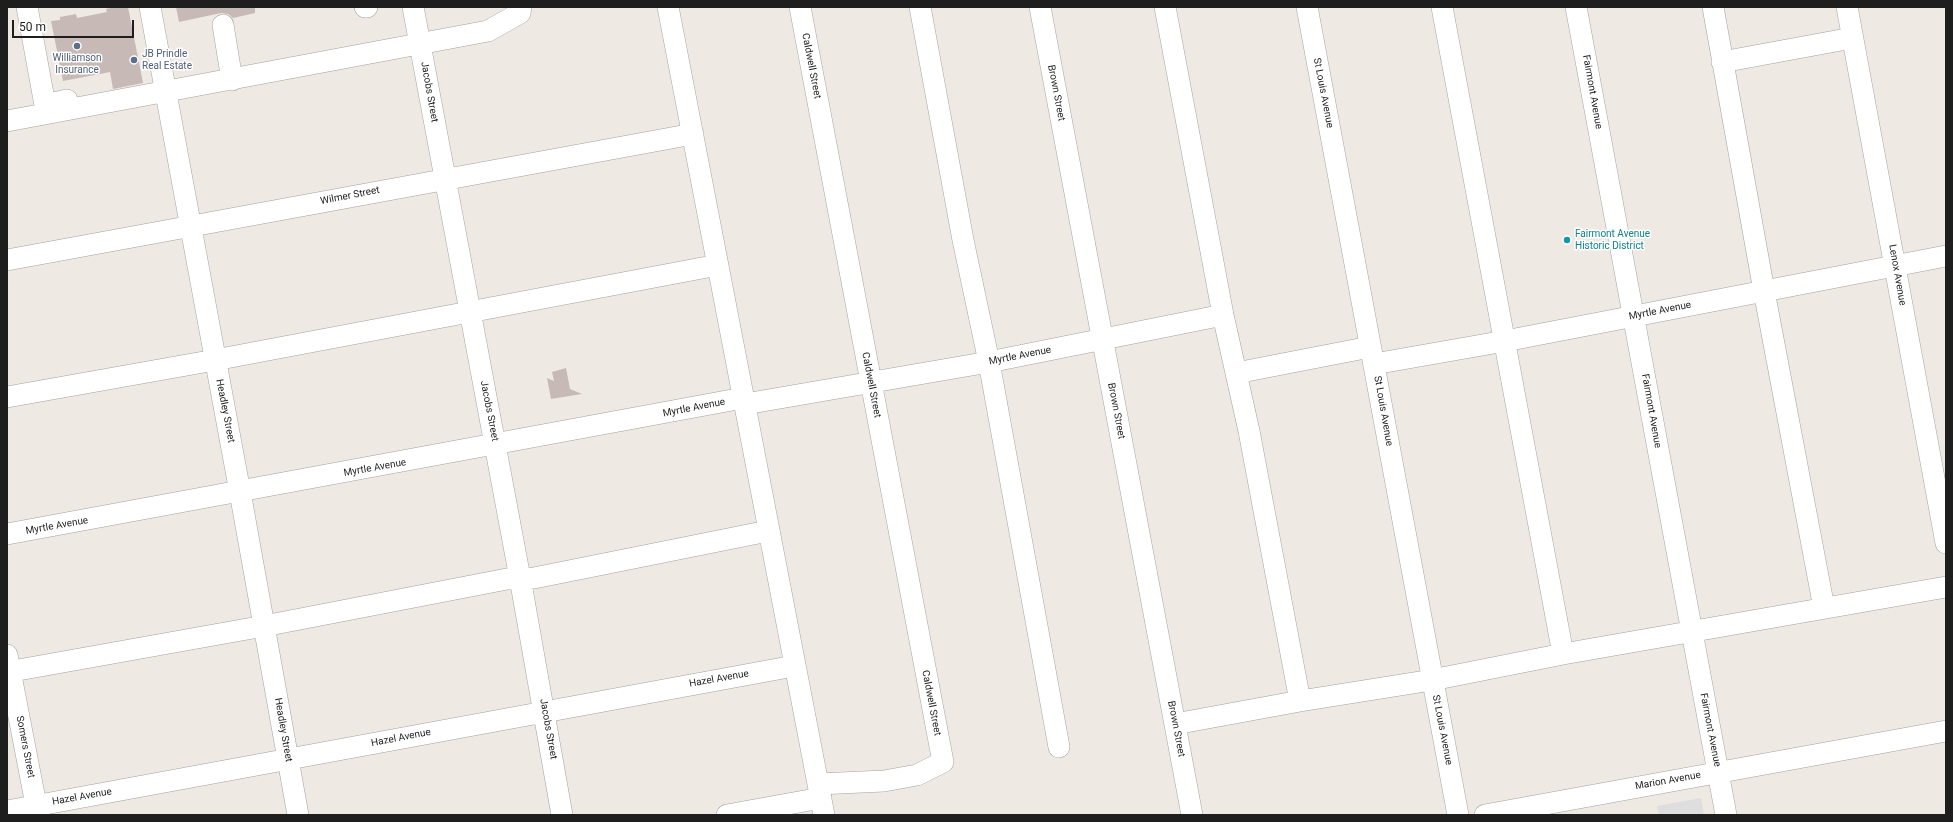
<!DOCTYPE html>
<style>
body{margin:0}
#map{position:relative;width:1953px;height:822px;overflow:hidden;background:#efe9e3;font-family:Roboto,sans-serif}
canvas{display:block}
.frame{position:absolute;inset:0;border:8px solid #1e1e1e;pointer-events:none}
.scale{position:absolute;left:12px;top:20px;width:122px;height:18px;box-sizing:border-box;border:2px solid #1e1e1e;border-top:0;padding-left:5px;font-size:12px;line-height:14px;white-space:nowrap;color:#1e1e1e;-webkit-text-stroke:3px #fff;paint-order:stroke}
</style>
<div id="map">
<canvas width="1953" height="822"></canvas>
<div class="frame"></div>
<div class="scale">50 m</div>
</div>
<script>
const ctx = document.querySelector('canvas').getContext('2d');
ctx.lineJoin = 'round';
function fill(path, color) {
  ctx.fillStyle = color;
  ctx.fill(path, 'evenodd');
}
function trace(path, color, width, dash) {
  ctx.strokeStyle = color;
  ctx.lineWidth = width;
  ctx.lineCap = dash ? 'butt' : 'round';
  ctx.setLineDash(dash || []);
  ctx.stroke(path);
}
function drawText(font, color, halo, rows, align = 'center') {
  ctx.font = font + ' Roboto,sans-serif';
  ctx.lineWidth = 3;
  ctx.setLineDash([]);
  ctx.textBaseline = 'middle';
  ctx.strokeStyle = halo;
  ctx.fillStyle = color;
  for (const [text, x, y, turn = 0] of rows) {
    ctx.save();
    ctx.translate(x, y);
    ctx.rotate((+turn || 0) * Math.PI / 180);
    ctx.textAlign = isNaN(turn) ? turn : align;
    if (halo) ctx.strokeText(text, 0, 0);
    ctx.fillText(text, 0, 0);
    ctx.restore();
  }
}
fill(new Path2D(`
 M1701,798L1704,815H1659L1657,806Z`), '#dedede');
fill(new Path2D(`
 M115,7H128L143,83L113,89L110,72L63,81L51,21L60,20V17L76,14L77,18L107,12L106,9Z
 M176,7H255V13L233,18L228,14L221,13L179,22Z
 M566,368L570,389L582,394L551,399L547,378L554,381L552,372Z`), '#c7bab6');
const minor = new Path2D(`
 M27,7L45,105L67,100
 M150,7L240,492L298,815
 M365,7H367
 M413,7L520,578L562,815
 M668,7L824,815
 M800,7L943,762L917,775L884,781L818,784
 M920,7L963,240L989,362L1059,747
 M1040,7L1192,815
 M1165,7L1223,315L1249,431L1300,701
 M1307,7L1458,815
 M1442,7L1563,654
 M1576,7L1726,815
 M1713,7L1764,291L1824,608
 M1847,7L1946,543
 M223,25L232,80
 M1722,62L1852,38
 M7,121L488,31L520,13L521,7
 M7,260L693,134
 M1374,364L1505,341L1946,256
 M1236,373L1370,347
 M7,397L215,360L718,265
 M745,404L989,362L1223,315
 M7,534L743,398
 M7,655L38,815
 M7,672L264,626L507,579L534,578L768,531
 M1175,724L1300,701L1432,680L1563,654L1946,587
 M7,811L794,666
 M727,815L821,798
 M1485,815L1946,731`);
trace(minor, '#a2a2a2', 22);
trace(minor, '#fff', 21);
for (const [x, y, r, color] of [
 [77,46,4,"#5c6f8a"],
 [134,60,4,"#5c6f8a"],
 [1567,240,4,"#0f9aa8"]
]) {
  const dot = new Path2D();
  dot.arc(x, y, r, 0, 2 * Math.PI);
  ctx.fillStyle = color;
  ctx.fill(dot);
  trace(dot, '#fff', 1.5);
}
drawText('10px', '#4e5e75', '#fff', [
 ["JB Prindle",142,54],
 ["Real Estate",142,66],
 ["Williamson",77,58,"center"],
 ["Insurance",77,70,"center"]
], 'left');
drawText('10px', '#1e1e1e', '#fff', [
 ["Caldwell Street",811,66,79],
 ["Jacobs Street",429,92,80],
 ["Fairmont Avenue",1592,92,80],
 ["Brown Street",1056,93,79],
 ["St Louis Avenue",1323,93,79],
 ["Wilmer Street",350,196,-11],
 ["Lenox Avenue",1897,275,80],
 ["Myrtle Avenue",1660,311,-11],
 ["Myrtle Avenue",1020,356,-11],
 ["Caldwell Street",871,385,79],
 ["Myrtle Avenue",694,408,-11],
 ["Headley Street",225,411,79],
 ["Jacobs Street",489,411,79],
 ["Brown Street",1116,411,79],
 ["St Louis Avenue",1383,411,80],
 ["Fairmont Avenue",1651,411,80],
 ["Myrtle Avenue",375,468,-10],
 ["Myrtle Avenue",57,526,-10],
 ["Hazel Avenue",719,679,-10],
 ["Caldwell Street",931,703,79],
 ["Jacobs Street",548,729,80],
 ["Brown Street",1176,729,79],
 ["Headley Street",283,730,80],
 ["St Louis Avenue",1442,730,79],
 ["Fairmont Avenue",1710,730,79],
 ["Hazel Avenue",401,738,-11],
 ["Somers Street",25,747,79],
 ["Marion Avenue",1668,781,-10],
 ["Hazel Avenue",82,797,-10]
]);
drawText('10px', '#0d838f', '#fff', [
 ["Fairmont Avenue",1575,234],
 ["Historic District",1575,246]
], 'left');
</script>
